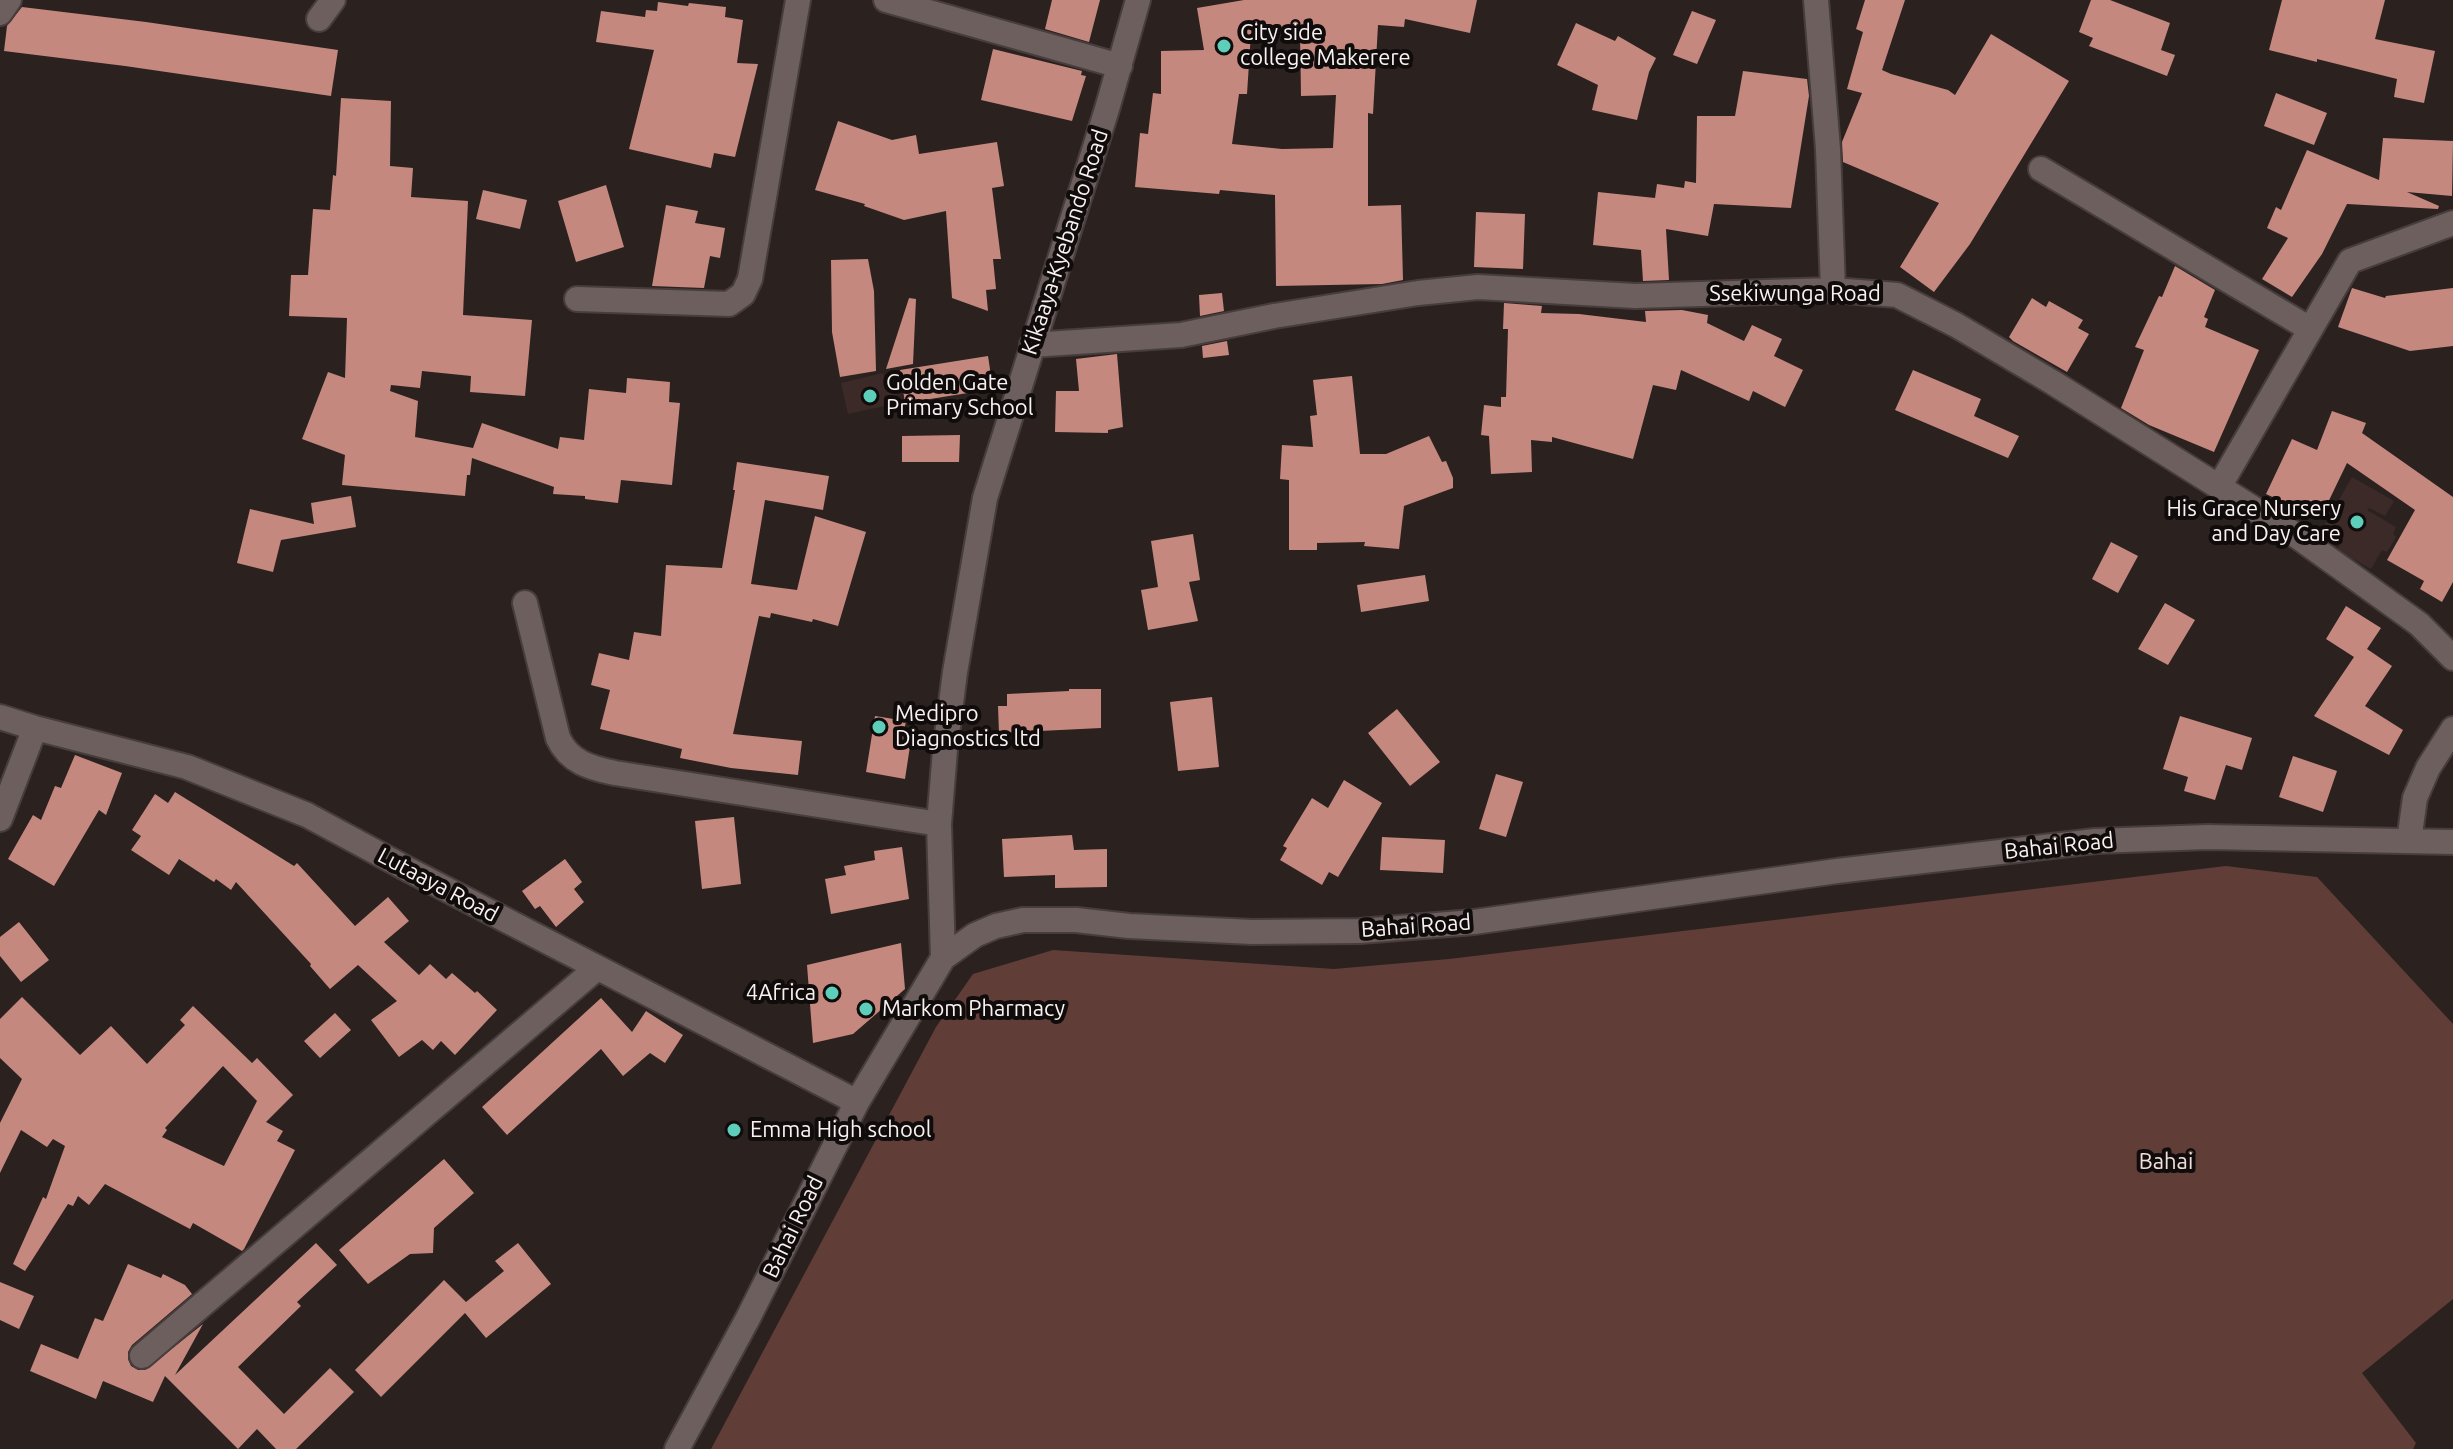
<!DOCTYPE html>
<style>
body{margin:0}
canvas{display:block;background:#2b211f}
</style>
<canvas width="2453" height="1449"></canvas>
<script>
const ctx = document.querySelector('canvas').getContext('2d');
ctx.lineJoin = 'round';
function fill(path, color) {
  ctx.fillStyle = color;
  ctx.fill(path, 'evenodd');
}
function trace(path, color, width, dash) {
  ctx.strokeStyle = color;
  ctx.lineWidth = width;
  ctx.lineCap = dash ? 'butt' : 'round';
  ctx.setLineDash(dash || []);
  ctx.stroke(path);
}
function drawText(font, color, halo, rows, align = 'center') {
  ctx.font = font + ' Ubuntu,sans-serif';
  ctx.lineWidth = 8;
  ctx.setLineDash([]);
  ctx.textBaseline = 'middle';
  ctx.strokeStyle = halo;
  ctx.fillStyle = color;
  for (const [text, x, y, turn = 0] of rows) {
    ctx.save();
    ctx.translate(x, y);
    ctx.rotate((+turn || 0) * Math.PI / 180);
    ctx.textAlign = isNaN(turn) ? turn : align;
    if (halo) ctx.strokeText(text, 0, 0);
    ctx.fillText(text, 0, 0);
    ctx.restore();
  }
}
fill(new Path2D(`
 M883,373L886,388L895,386L898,403L848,414L841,383Z
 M2352,477L2394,501L2385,516L2369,508L2367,510L2396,527L2393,534L2396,537L2387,552L2382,550L2371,569L2337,550L2341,542L2322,530Z`), '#3b2a27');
fill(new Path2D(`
 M2226,866L2317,877L2453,1024V1299L2362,1373L2416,1443L2413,1449H711L936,1027L973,974L1053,950L1334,969L1449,959Z`), '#613d38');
fill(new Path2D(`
 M1052,0H1100L1089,42L1045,29Z
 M1244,0H1477L1470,33L1405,19L1404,27L1378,25L1373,114L1368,113V206L1401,205L1403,280L1382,284L1276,286L1275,195L1220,190L1219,194L1135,187L1140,133L1148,134L1153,93L1161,94V51L1204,50L1197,8ZM1300,32L1301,96L1336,95L1333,148L1282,149L1232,144L1239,94H1247L1251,33Z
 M1865,0H1905L1882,70L1891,74L1948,90L1955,95L1991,34L2069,81L1970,244L1934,292L1900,267L1939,203L1843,162L1842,142L1862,93L1847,89L1863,32L1856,29Z
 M2091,0H2110L2170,23L2161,50L2175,55L2167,76L2089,46L2093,38L2079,32Z
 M2282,0H2385L2375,39L2435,51L2424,103L2394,97L2397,79L2317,59V62L2269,50Z
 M658,2L688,6L689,3L726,7L725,17L743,20L737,63L758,64L735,157L714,153L711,168L629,149L654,50L596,42L601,11L645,17L646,10L657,11Z
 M22,7L146,22L338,50L331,96L125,66L4,51L7,26Z
 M1692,11L1716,20L1697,64L1673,55Z
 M1576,23L1615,41L1618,36L1656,58L1649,72L1637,120L1592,110L1598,85L1557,65Z
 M993,49L1082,71L1081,75L1086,76L1072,121L981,100Z
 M1743,71L1807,79L1809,96L1791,208L1714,204L1708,236L1666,229L1669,280L1643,281L1641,250L1593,245L1598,192L1655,198L1657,184L1684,188L1685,181L1696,183L1697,116H1735Z
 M2276,93L2327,113L2314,145L2264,126Z
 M341,98L391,101L390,166L413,168L411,197L468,201L463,315L532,320L525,396L470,392L471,376L422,371L420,388L391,385L390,391L418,401L415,437L473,448L482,423L558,449L560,437L584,440L589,389L626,393L627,378L670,382L669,402L680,403L672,485L621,480L618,503L585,499V496L553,494L554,487L472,458L470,475H467L465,496L342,485L345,455L302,439L328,372L345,378L347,318L289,316L291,275H308L313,209L330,210L333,175L336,176Z
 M838,121L892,140L916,135L919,154L997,142L1004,186L992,188L1001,259H993L996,289L986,290L988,311L952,298L946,211L904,220L864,206L865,204L815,190Z
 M2383,138L2453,141L2452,196L2407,192L2439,206L2438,209L2347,204L2322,254L2292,297L2262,279L2288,238L2267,228L2276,207L2281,210L2307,150L2379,180Z
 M606,185L624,247L576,262L558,201Z
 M483,190L527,200L520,229L476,219Z
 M666,205L698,211L695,223L725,228L720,258L710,256L704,288L652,286Z
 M1476,212L1525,214L1523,269L1474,267Z
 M868,259L874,291L876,371L840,377L832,332L831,260Z
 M2175,266L2215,290L2204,317L2208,319L2205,327L2259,350L2214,452L2149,425L2121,408L2144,350L2135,347L2159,296L2162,297Z
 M2352,288L2385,298L2386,296L2453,288V346L2410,351L2338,327Z
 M1222,293L1224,311L1200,316L1199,295Z
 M909,298L916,299L913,364L886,369Z
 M2032,298L2046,307L2049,301L2083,320L2078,328L2089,334L2067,372L2013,341L2009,337Z
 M1504,303L1542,306L1541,313L1579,314L1646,322L1645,311L1682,310L1708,315L1707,323L1744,341L1752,325L1782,339L1774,356L1803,370L1785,407L1753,391L1749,401L1681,370L1676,390L1653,385L1633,459L1552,437V442L1531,440L1532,472L1491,474L1489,436L1481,435L1484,405L1501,407V397H1506L1508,329H1503Z
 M1227,341L1229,355L1203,358L1202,346Z
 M1117,354L1123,427L1108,430V433L1055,432L1056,391H1079L1076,359Z
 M988,356L993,389L905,403L900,370Z
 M1913,370L1981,399L1974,416L2019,436L2008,458L1895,410Z
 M1352,376L1360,454H1386L1429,436L1442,462L1446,461L1453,478V488L1404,506L1399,549L1364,546L1365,542L1317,543V550H1289V480L1280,479L1282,445L1313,447L1310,416L1317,415L1313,380Z
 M2332,411L2366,423L2362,433L2453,497V582L2442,602L2420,589L2424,581L2387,560L2415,510L2347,463L2320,519L2266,494L2292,439L2317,450Z
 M960,435L959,462H902V436Z
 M737,462L829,476L823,510L765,500L751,584L797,590L815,516L866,532L838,626L813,619L812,622L771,613L770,618L759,616L733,734L802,741L798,775L731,768L680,758L682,749L600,729L610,690L591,685L599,653L629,660L634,632L661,636L666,565L722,568L735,490H733Z
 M351,496L356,527L281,540L273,572L237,563L250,509L314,524L311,503Z
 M1193,534L1200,580L1189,582L1198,621L1148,630L1141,590L1158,587L1151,541Z
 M2111,542L2138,556L2118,593L2092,579Z
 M1425,575L1429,601L1361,612L1357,585Z
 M2165,603L2195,620L2168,665L2138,649Z
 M2346,606L2381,628L2367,649L2392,666L2365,706L2403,730L2389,755L2314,716L2354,657L2326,639Z
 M1069,689H1101V728L999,733L998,706H1007V694L1069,691Z
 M1212,697L1219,767L1178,771L1170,702Z
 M1397,709L1440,762L1410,786L1368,733Z
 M875,716L906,721L904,732L912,733L905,779L866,772Z
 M2180,716L2252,738L2242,770L2226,765L2215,800L2184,791L2188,777L2163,769Z
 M75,755L122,773L106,815L99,810L54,886L8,859L33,815L41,820L55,786L61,788Z
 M2293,756L2337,771L2323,812L2279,797Z
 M1496,774L1523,782L1506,837L1479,829Z
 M1344,780L1382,803L1338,877L1329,872L1322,885L1280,860L1287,848L1283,846L1312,798L1328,808Z
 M175,792L294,866L297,863L355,926L388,897L409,921L384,942L419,975L430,964L446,979L452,973L475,993L477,991L497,1010L455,1055L441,1041L433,1050L422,1040L399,1057L371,1020L397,1001L358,965L330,989L310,966L311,964L236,882L231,890L216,879L214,882L179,859L169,875L131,850L141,836L132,830L155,794L168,803Z
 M734,817L741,884L702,889L695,821Z
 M1072,835L1074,850L1107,849V887L1055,888V875L1004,877L1002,839Z
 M1382,837L1445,840L1443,873L1380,870Z
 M902,847L909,899L831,914L825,879L846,875L844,866L875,860L874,851Z
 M565,859L582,882L574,889L584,902L556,927L540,906L535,909L522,891Z
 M19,922L49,960L21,982L0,956V937Z
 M901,943L905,989L853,1034L813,1043L807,965Z
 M22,997L80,1055L111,1026L147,1064L185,1025L180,1020L193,1006L252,1063L257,1058L293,1095L266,1122L283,1131L277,1141L295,1150L244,1249L242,1251L193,1223L190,1229L105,1184L89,1205L78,1196L73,1206L68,1204L25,1271L13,1264L43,1197L46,1199L65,1146L53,1139L47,1147L21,1130L0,1173V1123L22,1079L0,1058V1019ZM223,1066L257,1101L224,1166L162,1137L167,1130L165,1128Z
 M601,998L632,1032L646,1011L683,1035L665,1063L650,1053L623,1076L601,1049L507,1135L482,1107Z
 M335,1013L351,1030L320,1058L304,1041Z
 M444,1159L474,1193L434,1228L433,1253L410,1254L368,1284L339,1250Z
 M316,1243L337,1265L297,1302L301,1306L238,1367L284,1414L330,1368L354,1392L296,1449H276L257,1429L238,1449L165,1376L153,1402L103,1381L96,1399L30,1371L41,1344L78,1359L95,1318L103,1321L128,1264L161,1278L163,1274L185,1285L192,1294L132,1345L128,1352V1359L131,1366L138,1370H145L203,1324L175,1375Z
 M518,1243L551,1284L486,1338L465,1313L381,1397L355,1370L444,1280L466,1302L504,1271L495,1261Z
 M0,1282L34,1296L19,1329L0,1320Z`), '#c4887f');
const minor = new Path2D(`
 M886,0L1120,66
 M1816,0L1828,149L1833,290
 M0,13L9,0
 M319,19L333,0
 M2041,169L2310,329
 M577,299L729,304L743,294L750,279L798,0
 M1032,345L1181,335L1274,316L1418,293L1478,287L1635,296L1833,290L1897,295L1956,325L2052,382L2294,534L2419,624L2453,658
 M2219,487L2350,261L2453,223
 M525,603L558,738C569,762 590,768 615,773L939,824
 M0,717L35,728L187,767L307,815L411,871L857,1102
 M0,819L35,728
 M2409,841L2415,798L2428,768L2453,729
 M943,958L939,824L945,750L955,672L985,498L1107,109L1138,0
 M142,1356L597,968
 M677,1449L747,1320L857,1102L943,958L975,935L996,926L1023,920H1076L1129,926L1252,932L1360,931L1474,922L1837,871L2095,841L2208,837L2453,842`);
trace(minor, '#473d3c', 28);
trace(minor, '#6c5f5d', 24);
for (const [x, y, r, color] of [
 [1224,46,8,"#5dceb9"],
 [870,396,8,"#5dceb9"],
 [2357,522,8,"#5dceb9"],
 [879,727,8,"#5dceb9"],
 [832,993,8,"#5dceb9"],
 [866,1009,8,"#5dceb9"],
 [734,1130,8,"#5dceb9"]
]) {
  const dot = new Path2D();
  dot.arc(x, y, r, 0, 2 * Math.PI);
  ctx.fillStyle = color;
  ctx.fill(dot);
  trace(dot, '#100c0b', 3);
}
drawText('22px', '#faf2f1', '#100c0b', [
 ["City side",1240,33],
 ["college Makerere",1240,58],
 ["Golden Gate",886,383],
 ["Primary School",886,408],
 ["His Grace Nursery",2341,509,"right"],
 ["and Day Care",2341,534,"right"],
 ["Medipro",895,714],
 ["Diagnostics ltd",895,739],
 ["4Africa",816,993,"right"],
 ["Markom Pharmacy",882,1009],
 ["Emma High school",750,1130]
], 'left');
drawText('22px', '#faf2f1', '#100c0b', [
 ["Kikaaya-Kyebando Road",1065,242,-72],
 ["Ssekiwunga Road",1795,294],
 ["Bahai Road",2059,846,-6],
 ["Lutaaya Road",438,885,28],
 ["Bahai Road",1416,926,-4],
 ["Bahai Road",793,1227,-64]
]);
drawText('22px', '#f2e0dc', '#100c0b', [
 ["Bahai",2166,1162]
]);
</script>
